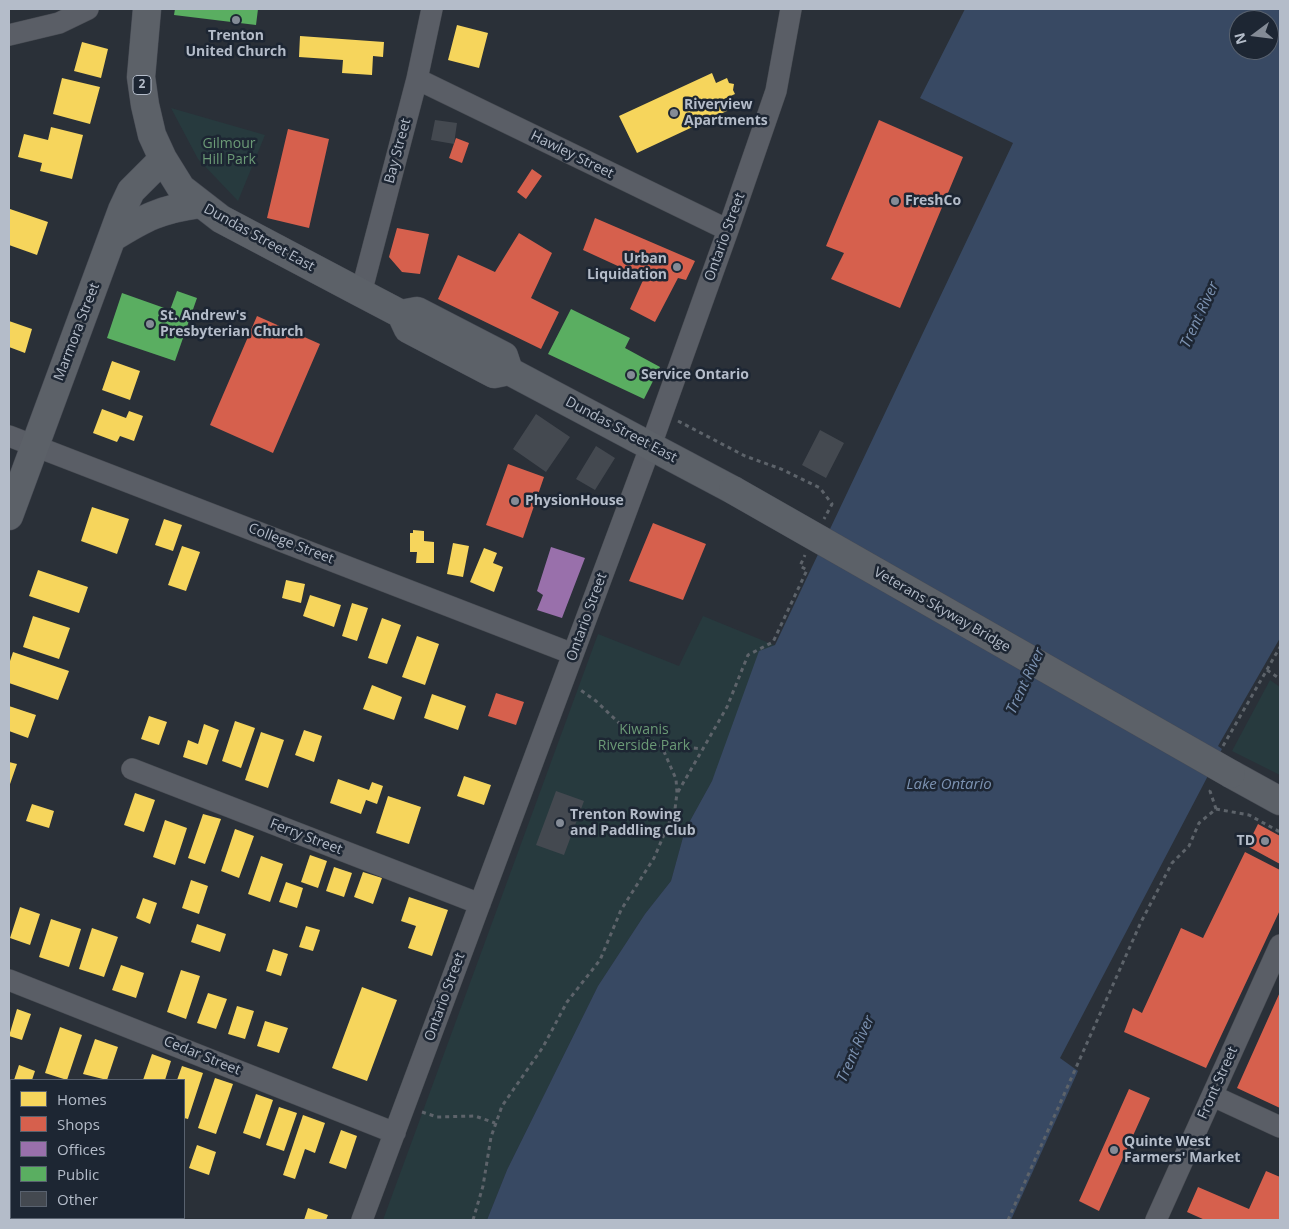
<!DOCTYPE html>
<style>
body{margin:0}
#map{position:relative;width:1289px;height:1229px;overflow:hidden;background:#2a3038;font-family:"Open Sans",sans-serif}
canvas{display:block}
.frame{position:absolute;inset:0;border:10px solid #b4bcc9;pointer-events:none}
.legend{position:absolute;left:10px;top:1079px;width:175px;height:140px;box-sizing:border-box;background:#1d2633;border:1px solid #59626f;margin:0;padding:6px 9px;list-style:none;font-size:15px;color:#b4bcc9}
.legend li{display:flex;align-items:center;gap:10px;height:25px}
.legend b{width:25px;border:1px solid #59626f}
.north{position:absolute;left:1229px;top:10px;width:50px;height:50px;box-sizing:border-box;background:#1d2633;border:1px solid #59626f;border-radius:50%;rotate:255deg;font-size:14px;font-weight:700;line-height:20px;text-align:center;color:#b4bcc9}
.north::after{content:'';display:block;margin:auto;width:18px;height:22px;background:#848b96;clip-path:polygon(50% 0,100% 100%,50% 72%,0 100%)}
</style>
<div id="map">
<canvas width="1289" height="1229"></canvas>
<div class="frame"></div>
<ul class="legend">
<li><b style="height:14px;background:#f6d55c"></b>Homes</li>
<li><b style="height:14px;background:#d6604d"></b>Shops</li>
<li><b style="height:14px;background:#9970ab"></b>Offices</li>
<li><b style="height:14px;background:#5aae61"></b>Public</li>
<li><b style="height:14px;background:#444950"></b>Other</li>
</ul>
<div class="north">N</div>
</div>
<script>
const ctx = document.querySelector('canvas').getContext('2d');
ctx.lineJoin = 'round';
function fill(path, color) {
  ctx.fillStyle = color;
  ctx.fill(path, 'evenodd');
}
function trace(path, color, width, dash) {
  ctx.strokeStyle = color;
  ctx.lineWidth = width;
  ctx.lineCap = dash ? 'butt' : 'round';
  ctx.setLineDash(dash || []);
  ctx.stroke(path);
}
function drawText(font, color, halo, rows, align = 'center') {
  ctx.font = font + ' "Open Sans",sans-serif';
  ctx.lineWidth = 5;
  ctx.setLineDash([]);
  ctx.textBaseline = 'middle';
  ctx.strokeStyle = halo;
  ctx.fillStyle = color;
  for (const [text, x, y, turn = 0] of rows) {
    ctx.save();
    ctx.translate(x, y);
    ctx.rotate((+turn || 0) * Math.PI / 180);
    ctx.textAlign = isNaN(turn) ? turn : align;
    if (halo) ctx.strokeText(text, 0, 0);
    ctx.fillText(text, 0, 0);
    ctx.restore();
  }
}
fill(new Path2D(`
 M171,108L265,135L238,201L198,159Z
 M703,616L774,645L712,781L685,830L671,881L645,914L598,986L507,1170L487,1220H383L598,634L679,666Z
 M1270,680L1280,687V775L1232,751Z`), '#273a3e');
fill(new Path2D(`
 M965,9H1280V638L1218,746L1222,749L1060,1058L1078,1071L1011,1220H487L507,1170L598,986L645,914L671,881L685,830L712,781L759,651L775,645L1013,143L920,98ZM1239,20H1269V50H1239Z`), '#384963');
fill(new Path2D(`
 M457,25L488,33L479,68L448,60Z
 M300,36L384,42L383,57L373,56L372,75L342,73L343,60L299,57Z
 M82,42L108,49L101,78L74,71Z
 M712,73L716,83L727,78L729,83L734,84L733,90L735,94L724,99L729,110L637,153L619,116Z
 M62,78L100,87L90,124L53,114Z
 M51,127L83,135L72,179L40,171L42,163L18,157L24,134L48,140Z
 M10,209L48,222L37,255L9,245Z
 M9,321L32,329L25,353L9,347Z
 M112,361L140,371L130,400L102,390Z
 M102,409L126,418L129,411L143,416L134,441L120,436L117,442L93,433Z
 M92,507L129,519L117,554L81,541Z
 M164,519L182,525L173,551L155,545Z
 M413,530L424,531V541L434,542V563H416L417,552H410V533H413Z
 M453,543L469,546L463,577L447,574Z
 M182,546L200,552L186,591L168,585Z
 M484,548L497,553L493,563L503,567L494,592L470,582Z
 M38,570L88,587L79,613L29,596Z
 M286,580L305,584L301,603L282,598Z
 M310,595L341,605L334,627L303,616Z
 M352,603L368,608L357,641L342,636Z
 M33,616L70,628L59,659L23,647Z
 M382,618L401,625L387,664L368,658Z
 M417,636L439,644L425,685L402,677Z
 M13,652L69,671L58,700L9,683V664Z
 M372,685L402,697L394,720L363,709Z
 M432,694L466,706L458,730L424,718Z
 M9,706L36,715L28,738L9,731Z
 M149,716L167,722L159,745L141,739Z
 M235,721L255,728L241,768L222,761Z
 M204,724L219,730L207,765L183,757L188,740L198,744Z
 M304,730L322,736L314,762L295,755Z
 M261,732L284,740L268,788L245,780Z
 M9,762L17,764L9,787Z
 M464,776L491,785L484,805L457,796Z
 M338,779L369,790L372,782L383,786L377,804L366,800L361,814L330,803Z
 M135,793L155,800L144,832L124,825Z
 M388,796L421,807L409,844L376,833Z
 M32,804L54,811L49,828L26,821Z
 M203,814L221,819L205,864L188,858Z
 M165,820L187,828L175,865L153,857Z
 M235,829L254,836L239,878L221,871Z
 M310,855L327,861L318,888L301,882Z
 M261,856L283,864L270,902L248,894Z
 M334,867L352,873L344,897L326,891Z
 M363,872L382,878L373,904L354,897Z
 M191,880L208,886L199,914L182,908Z
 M286,882L303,888L297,908L279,902Z
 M409,897L448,910L432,956L408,948L416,926L401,921Z
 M143,898L157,903L150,924L136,918Z
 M20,907L40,914L30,945L10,938Z
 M51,919L81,929L69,967L39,957Z
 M197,924L226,934L220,952L191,942Z
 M306,926L320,930L313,951L299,947Z
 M92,928L118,937L104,977L79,969Z
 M273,949L288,954L281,976L266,971Z
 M121,965L144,973L136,998L112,990Z
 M181,970L200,976L186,1019L167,1012Z
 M362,987L397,1000L367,1081L332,1068Z
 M208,993L227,999L216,1029L197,1023Z
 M237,1006L254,1011L245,1039L228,1034Z
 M17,1009L31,1014L22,1040L9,1036Z
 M265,1021L288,1028L279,1053L257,1046Z
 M60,1027L82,1035L67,1080L45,1073Z
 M95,1039L118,1047L107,1080L83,1074Z
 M152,1054L171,1061L165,1080H143Z
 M19,1065L35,1071L32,1080H14Z
 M182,1066L203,1073L188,1119L184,1118V1080H177Z
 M215,1078L233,1084L216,1134L198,1128Z
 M256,1094L273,1100L260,1139L243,1133Z
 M279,1107L297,1113L284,1151L266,1145Z
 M303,1115L325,1123L315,1153L305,1149L295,1179L283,1175Z
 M341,1130L357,1136L346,1169L329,1163Z
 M197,1145L216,1152L209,1175L189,1168Z
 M11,1178V1207L9,1206V1184Z
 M308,1208L328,1215L326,1220H304Z
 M64,1218H87L93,1220H63Z`), '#f6d55c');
fill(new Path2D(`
 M879,120L963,157L900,308L831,279L844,253L826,246Z
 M288,129L329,139L309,228L267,218Z
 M456,138L469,143L462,163L449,158Z
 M532,169L542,176L526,199L517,192Z
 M595,218L695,261L686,280L678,278L655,322L630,309L644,278L583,250Z
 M397,228L429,234L420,274L402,272L389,257Z
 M519,233L552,253L531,298L559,312L541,349L438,299L458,255L495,272Z
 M257,316L320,344L273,453L210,425Z
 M508,464L544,477L523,538L486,525Z
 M653,523L706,544L683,600L629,581Z
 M496,693L524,702L516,725L488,716Z
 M1258,824L1280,836V864L1247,846Z
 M1245,852L1280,870V910L1206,1068L1124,1032L1133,1008L1142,1013L1181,928L1203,938Z
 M1280,992V1108L1237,1088Z
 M1129,1089L1150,1098L1099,1211L1079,1201Z
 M1266,1171L1280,1177V1220H1205L1187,1212L1198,1187L1249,1209Z`), '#d6604d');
fill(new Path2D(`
 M551,547L585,558L562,618L537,610L543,595L537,591Z`), '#9970ab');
fill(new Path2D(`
 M175,9H258L256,25L174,15Z
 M177,291L197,298L175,361L107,338L122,293L170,310Z
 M571,309L630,338L625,348L660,367L644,399L548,354Z`), '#5aae61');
fill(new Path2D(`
 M435,120L457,123L454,144L431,140Z
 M536,414L570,437L546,472L513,449Z
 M820,430L844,443L826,478L802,465Z
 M596,446L615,458L595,490L576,479Z
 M556,791L584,801L564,855L536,845Z`), '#444950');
const minor = new Path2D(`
 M9,35L59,23L88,9
 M417,79L728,230
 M361,293L417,79L432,9
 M9,436L573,654
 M132,769L480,904
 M9,980L395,1133
 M1213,1096L1280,1127
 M362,1220L651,445L728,230L776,91L791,9
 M1156,1220L1280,945`);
const major = new Path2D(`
 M147,9L141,77L145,105L152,135L163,159L181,188L221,219L361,293L401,314L417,311L504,356L509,371
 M112,238C144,218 161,209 199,204
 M401,314L408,329L494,374L509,371L733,490
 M9,516L122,210L131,191L163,159
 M1231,774L1280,801`);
trace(minor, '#484c53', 22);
trace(major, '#484c55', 29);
trace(new Path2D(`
 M678,421L745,456L781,469L820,488L832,504L824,519
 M1267,670L1280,679
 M1223,746L1280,647
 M662,747L674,746L704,749
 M678,792L727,707L748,655L773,642L807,570L800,566L805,555
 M1216,809L1249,815L1280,832
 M422,1112L437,1117L475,1116L495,1123
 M473,1220L483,1186L491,1137L502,1106L543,1047L567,1002L600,960L621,910L654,858L675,809L677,793L676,779L662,747L641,732L619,723L596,701L579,689
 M1008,1220L1141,922L1172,863L1189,846L1199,823L1216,809L1210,791L1212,788`), '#5d636a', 3, [4, 4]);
trace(minor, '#5a5e66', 21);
trace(major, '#5c6168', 28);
const majorBridge = new Path2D(`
 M733,490L1231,774`);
trace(majorBridge, '#484c55', 29, []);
trace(majorBridge, '#5c6168', 28);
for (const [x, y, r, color] of [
 [236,20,5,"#848b96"],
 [674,113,5,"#848b96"],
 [895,201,5,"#848b96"],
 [677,267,5,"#848b96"],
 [150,324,5,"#848b96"],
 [631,375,5,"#848b96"],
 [515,501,5,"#848b96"],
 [560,823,5,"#848b96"],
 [1265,841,5,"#848b96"],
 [1114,1150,5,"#848b96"]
]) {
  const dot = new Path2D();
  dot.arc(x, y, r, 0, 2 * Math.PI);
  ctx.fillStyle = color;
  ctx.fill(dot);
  trace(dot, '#1d2633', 2);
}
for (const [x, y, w] of [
 [142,85,18]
]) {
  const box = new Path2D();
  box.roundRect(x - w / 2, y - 9.5, w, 19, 4);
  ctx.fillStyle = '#1d2633';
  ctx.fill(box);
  trace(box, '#b4bcc9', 1);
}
drawText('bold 12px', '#b4bcc9', null, [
 ["2",142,85]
]);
drawText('bold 14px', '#b4bcc9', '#1d2633', [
 ["Trenton",236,36,"center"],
 ["United Church",236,52,"center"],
 ["Riverview",684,105],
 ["Apartments",684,121],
 ["FreshCo",905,201],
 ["Urban",667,259,"right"],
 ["Liquidation",667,275,"right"],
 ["St. Andrew's",160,316],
 ["Presbyterian Church",160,332],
 ["Service Ontario",641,375],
 ["PhysionHouse",525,501],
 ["Trenton Rowing",570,815],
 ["and Paddling Club",570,831],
 ["TD",1255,841,"right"],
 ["Quinte West",1124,1142],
 ["Farmers' Market",1124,1158]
], 'left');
drawText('14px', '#6b9a76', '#1d2633', [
 ["Gilmour",229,144],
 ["Hill Park",229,160],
 ["Kiwanis",644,730],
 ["Riverside Park",644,746]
]);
drawText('14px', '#b4bcc9', '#1d2633', [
 ["Bay Street",398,151,-75],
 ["Hawley Street",572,155,26],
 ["Ontario Street",725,237,-70],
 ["Dundas Street East",259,238,29],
 ["Marmora Street",77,332,-69],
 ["Dundas Street East",621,430,28],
 ["College Street",291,544,21],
 ["Veterans Skyway Bridge",942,610,30],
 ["Ontario Street",587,617,-70],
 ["Ferry Street",306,837,21],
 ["Ontario Street",445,997,-70],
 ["Cedar Street",202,1056,22],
 ["Front Street",1218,1083,-66]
]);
drawText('italic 15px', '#7c92b1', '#1d2633', [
 ["Trent River",1200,315,-65],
 ["Trent River",1026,681,-65],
 ["Lake Ontario",949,785],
 ["Trent River",856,1049,-66]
]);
</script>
